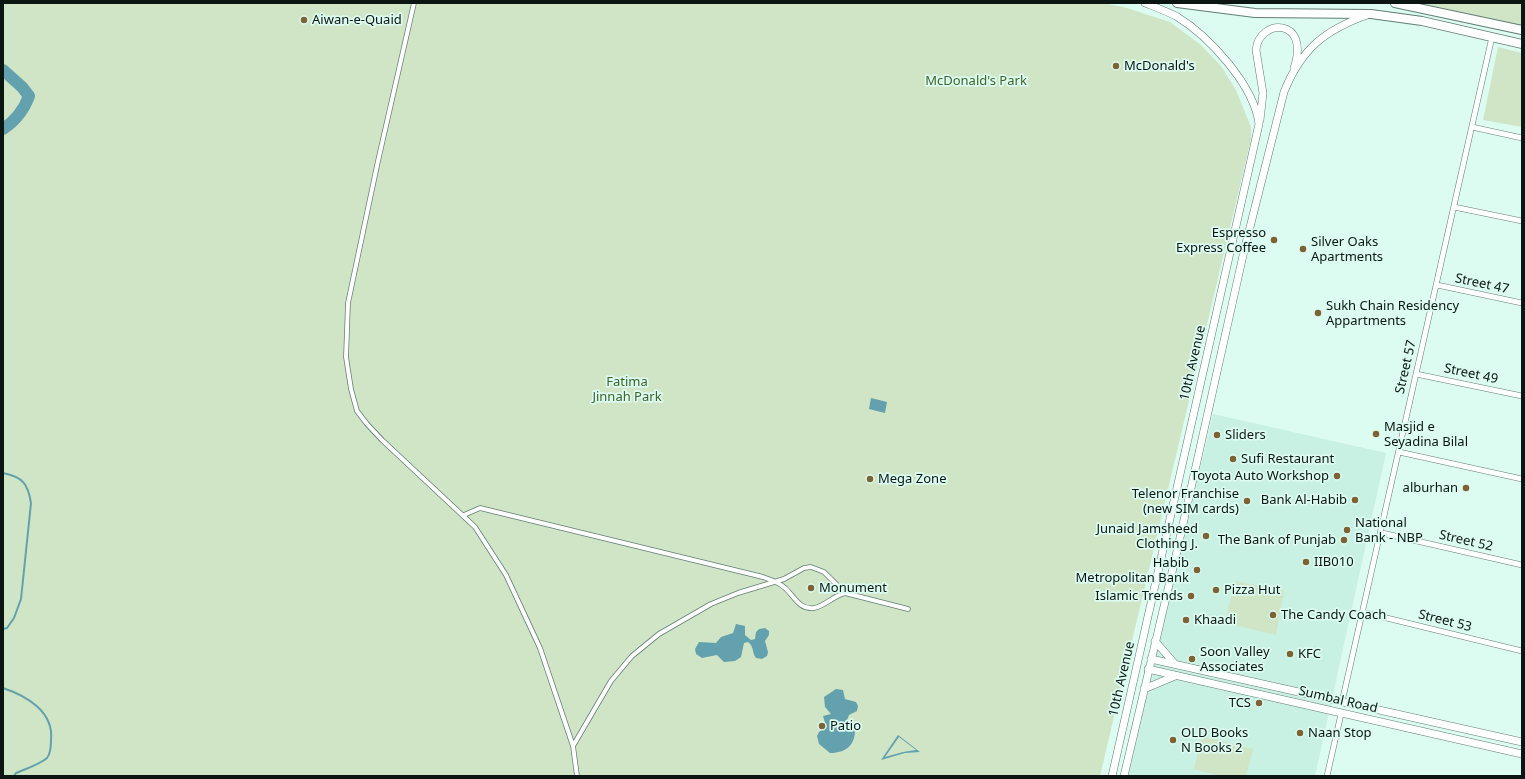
<!DOCTYPE html>
<style>
body{margin:0}
#map{position:relative;width:1525px;height:779px;overflow:hidden;background:#dcfbf1;font-family:"Noto Sans",sans-serif}
canvas{display:block}
.frame{position:absolute;inset:0;border:4px solid #0b1613;pointer-events:none}
</style>
<div id="map">
<canvas width="1525" height="779"></canvas>
<div class="frame"></div>
</div>
<script>
const ctx = document.querySelector('canvas').getContext('2d');
ctx.lineJoin = 'round';
function fill(path, color) {
  ctx.fillStyle = color;
  ctx.fill(path, 'evenodd');
}
function trace(path, color, width, dash) {
  ctx.strokeStyle = color;
  ctx.lineWidth = width;
  ctx.lineCap = dash ? 'butt' : 'round';
  ctx.setLineDash(dash || []);
  ctx.stroke(path);
}
function drawText(font, color, halo, rows, align = 'center') {
  ctx.font = font + ' "Noto Sans",sans-serif';
  ctx.lineWidth = 3.5;
  ctx.setLineDash([]);
  ctx.textBaseline = 'middle';
  ctx.strokeStyle = halo;
  ctx.fillStyle = color;
  for (const [text, x, y, turn = 0] of rows) {
    ctx.save();
    ctx.translate(x, y);
    ctx.rotate((+turn || 0) * Math.PI / 180);
    ctx.textAlign = isNaN(turn) ? turn : align;
    if (halo) ctx.strokeText(text, 0, 0);
    ctx.fillText(text, 0, 0);
    ctx.restore();
  }
}
fill(new Path2D(`
 M1213,414L1386,453L1315,776H1128Z`), '#c8f0e3');
fill(new Path2D(`
 M3,3H1104L1127,8L1170,22L1201,45L1221,66L1236,90L1251,127V139L1100,776H3Z
 M1419,3H1522V28Z
 M1498,47L1522,53V127L1483,120Z
 M1235,581L1284,591L1276,635L1225,623Z
 M1202,736L1253,749L1246,776H1220L1194,769Z`), '#d0e5c6');
fill(new Path2D(`
 M871,398L887,402L885,413L869,409Z
 M736,624L745,626V635L751,640L755,639L756,632L759,629L765,628L769,631V635L765,641L768,652L767,656L762,659L756,658C752,653 754,646 748,642L744,643L741,657L735,661L724,662L717,655L702,658L696,654L695,649L699,642L716,643L721,637L733,633Z
 M836,689L843,690L845,699L856,702L858,706L857,711L849,715L847,720L855,732C854,747 844,753 830,753L819,744L817,736L819,732L826,726L823,716L831,714L825,707L824,697Z
 M898,735L920,752L905,753L881,760ZM899,737L916,750L903,752L885,757Z`), '#62a1ad');
trace(new Path2D(`
 M3,473C23,477 28,484 31,503L21,599L14,618L7,628L3,629
 M3,688C27,696 54,712 51,740C51,746 51,753 47,758C39,765 25,769 16,773L14,776`), '#62a1ad', 2);
trace(new Path2D(`
 M3,70L22,87L29,96C24,110 15,121 3,129`), '#62a1ad', 12);
const pedestrian = new Path2D(`
 M414,3L378,161L348,303L346,357L351,389L357,411L367,424L382,440L475,527L506,575L540,648L573,746L577,776
 M464,515L480,508L763,577C771,580 779,582 785,588C794,596 799,610 814,608C825,606 833,596 845,593
 M573,746L611,681L632,656L659,634L711,604L738,593L784,579L804,568L811,567L824,572L845,593L908,609`);
const minor = new Path2D(`
 M1472,127L1522,138
 M1454,207L1522,221
 M1437,285L1522,303
 M1416,374L1522,396
 M1399,452L1522,479
 M1382,533L1522,565
 M1362,612L1522,651
 M1342,702L1492,37
 M1327,776L1341,714`);
const tertiary = new Path2D(`
 M1151,659L1522,742
 M1148,669L1522,754`);
const secondary = new Path2D(`
 M1260,120L1263,93L1256,50C1259,18 1311,17 1294,68
 M1155,641L1175,664
 M1144,689L1175,676
 M1112,776L1259,124C1254,85 1209,36 1176,16C1166,11 1155,7 1145,3
 M1124,776L1177,551L1244,251L1284,92C1301,49 1325,30 1367,15`);
const primary = new Path2D(`
 M1177,3L1255,13L1371,14L1422,21L1522,44
 M1395,3L1522,30`);
trace(pedestrian, '#627e75', 5.5);
trace(minor, '#627e75', 6);
trace(tertiary, '#627e75', 8);
trace(secondary, '#627e75', 8);
trace(primary, '#627e75', 10);
trace(pedestrian, '#fff', 4);
trace(minor, '#fff', 5);
trace(tertiary, '#fff', 7);
trace(secondary, '#fff', 7);
trace(primary, '#fff', 8);
for (const [x, y, r, color] of [
 [304,20,4,"#7d6234"],
 [1116,66,4,"#7d6234"],
 [1274,240,4,"#7d6234"],
 [1303,249,4,"#7d6234"],
 [1318,313,4,"#7d6234"],
 [1376,434,4,"#7d6234"],
 [1217,435,4,"#7d6234"],
 [1233,459,4,"#7d6234"],
 [1337,476,4,"#7d6234"],
 [870,479,4,"#7d6234"],
 [1466,488,4,"#7d6234"],
 [1355,500,4,"#7d6234"],
 [1247,501,4,"#7d6234"],
 [1347,530,4,"#7d6234"],
 [1206,536,4,"#7d6234"],
 [1344,540,4,"#7d6234"],
 [1306,562,4,"#7d6234"],
 [1197,570,4,"#7d6234"],
 [811,588,4,"#7d6234"],
 [1216,590,4,"#7d6234"],
 [1191,596,4,"#7d6234"],
 [1273,615,4,"#7d6234"],
 [1186,620,4,"#7d6234"],
 [1290,654,4,"#7d6234"],
 [1192,659,4,"#7d6234"],
 [1259,703,4,"#7d6234"],
 [822,726,4,"#7d6234"],
 [1300,733,4,"#7d6234"],
 [1173,740,4,"#7d6234"]
]) {
  const dot = new Path2D();
  dot.arc(x, y, r, 0, 2 * Math.PI);
  ctx.fillStyle = color;
  ctx.fill(dot);
  trace(dot, '#dcfbf1', 1.5);
}
drawText('13px', '#0b1613', '#dcfbf1', [
 ["Aiwan-e-Quaid",312,20],
 ["McDonald's",1124,66],
 ["Espresso",1266,233,"right"],
 ["Express Coffee",1266,248,"right"],
 ["Silver Oaks",1311,242],
 ["Apartments",1311,257],
 ["Sukh Chain Residency",1326,306],
 ["Appartments",1326,321],
 ["Masjid e",1384,427],
 ["Seyadina Bilal",1384,442],
 ["Sliders",1225,435],
 ["Sufi Restaurant",1241,459],
 ["Toyota Auto Workshop",1329,476,"right"],
 ["Mega Zone",878,479],
 ["alburhan",1458,488,"right"],
 ["Telenor Franchise",1239,494,"right"],
 ["(new SIM cards)",1239,509,"right"],
 ["Bank Al-Habib",1347,500,"right"],
 ["National",1355,523],
 ["Bank - NBP",1355,538],
 ["Junaid Jamsheed",1198,529,"right"],
 ["Clothing J.",1198,544,"right"],
 ["The Bank of Punjab",1336,540,"right"],
 ["IIB010",1314,562],
 ["Habib",1189,563,"right"],
 ["Metropolitan Bank",1189,578,"right"],
 ["Monument",819,588],
 ["Pizza Hut",1224,590],
 ["Islamic Trends",1183,596,"right"],
 ["The Candy Coach",1281,615],
 ["Khaadi",1194,620],
 ["Soon Valley",1200,652],
 ["Associates",1200,667],
 ["KFC",1298,654],
 ["TCS",1251,703,"right"],
 ["Patio",830,726],
 ["OLD Books",1181,733],
 ["N Books 2",1181,748],
 ["Naan Stop",1308,733]
], 'left');
drawText('13px', '#3e6429', '#dcfbf1', [
 ["McDonald's Park",976,81],
 ["Fatima",627,382],
 ["Jinnah Park",627,397]
]);
drawText('13px', '#0b1613', '#dcfbf1', [
 ["Street 47",1482,284,12],
 ["10th Avenue",1193,363,-77],
 ["Street 57",1406,367,-77],
 ["Street 49",1471,374,12],
 ["Street 52",1466,541,13],
 ["Street 53",1445,621,14],
 ["10th Avenue",1122,679,-77],
 ["Sumbal Road",1338,700,13]
]);
</script>
